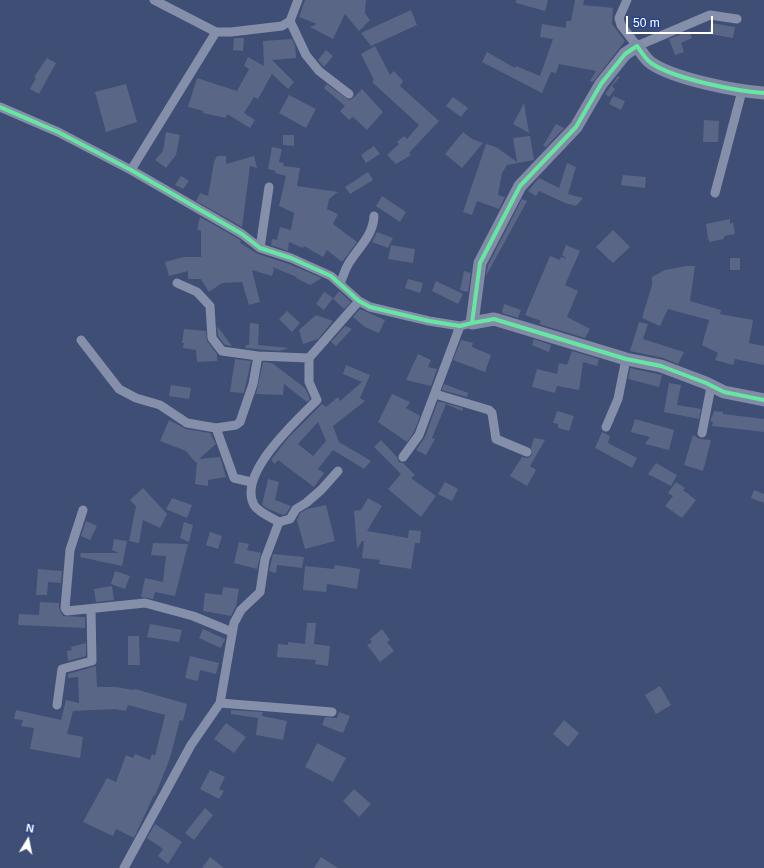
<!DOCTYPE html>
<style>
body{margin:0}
#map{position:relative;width:764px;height:868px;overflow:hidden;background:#3e4e75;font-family:Arial,sans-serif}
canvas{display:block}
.north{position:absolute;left:8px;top:820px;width:40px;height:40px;-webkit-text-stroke:3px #27458c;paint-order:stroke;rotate:10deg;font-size:11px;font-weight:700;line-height:16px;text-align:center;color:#fff}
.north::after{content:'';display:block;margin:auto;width:14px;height:18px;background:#fff;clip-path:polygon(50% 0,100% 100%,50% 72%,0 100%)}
.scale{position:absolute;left:626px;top:16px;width:87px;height:18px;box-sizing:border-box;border:2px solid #fff;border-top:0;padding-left:5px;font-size:12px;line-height:14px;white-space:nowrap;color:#fff;-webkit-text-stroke:3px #27458c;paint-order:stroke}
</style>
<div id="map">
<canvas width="764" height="868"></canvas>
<div class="north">N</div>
<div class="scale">50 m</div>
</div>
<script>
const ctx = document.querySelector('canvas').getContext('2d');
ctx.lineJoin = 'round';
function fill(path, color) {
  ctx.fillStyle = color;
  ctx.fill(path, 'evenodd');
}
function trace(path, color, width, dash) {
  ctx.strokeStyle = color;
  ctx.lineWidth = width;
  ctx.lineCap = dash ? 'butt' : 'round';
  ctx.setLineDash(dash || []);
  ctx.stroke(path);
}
fill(new Path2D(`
 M305,0H366L365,13L370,20L359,31L345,14L333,39L310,27L317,24L299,17Z
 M516,0H548L545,11L516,3Z
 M575,0H584L583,5L613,8L612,24L625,41L593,82L590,81L596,71L559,64L556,73L551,72L542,93L482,62L487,52L515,68L516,66L540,76L553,39L540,37L542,24L566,28V21H571Z
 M411,10L417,25L371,46L361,33Z
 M711,23L735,27L733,38L709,34Z
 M689,31L692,38L681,43L684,52L675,55L669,39Z
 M234,38H244L243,51L233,50Z
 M292,39L295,45L296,58L272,60L294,82L288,89L272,74L258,99L254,97L244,113L255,120L250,128L227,114L226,118L203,113V111L188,107L197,78L237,91L249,69L244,66L248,57L264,66L263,41Z
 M375,46L390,75L394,71L403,81L400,86L439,121L409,153L411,155L396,164L387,155L399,144L397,142L404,136L407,139L419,125L372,82L374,80L361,54Z
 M326,50L333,56L324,67L318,60Z
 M47,58L56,63L39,94L30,89L36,78L34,77Z
 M618,76L620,77L612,86L615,89L609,97L605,94Z
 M126,84L137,122L106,132L95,92Z
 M327,84L349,100L353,98L362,89L383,112L367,130L353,117L349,120L340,111L345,106L324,88Z
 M289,95L316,109L306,128L279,113Z
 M613,96L625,101L621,110L609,104Z
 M453,97L468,108L461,117L446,106Z
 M524,103L529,133L513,124Z
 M704,120L719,121L718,142H703Z
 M556,124L564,128L546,147L543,146Z
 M166,132L180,135L176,155L166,168L155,160L163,151Z
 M463,132L472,139L483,143L462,168L445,154Z
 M283,135H294V146L283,145Z
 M530,136L534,160L507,165L502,173L498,195L505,197L499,209L477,201L472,215L463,212L486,144L496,147L517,162L513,138Z
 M374,146L380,154L366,163L361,155Z
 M272,147L282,149L279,162L284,163L283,166L300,168L297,186L338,192L329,199L327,209L338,214L333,224L357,242L342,262L327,250L323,257L304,246L303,248L289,242L288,251L271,245L272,239L277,240L280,227L291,230L294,213L279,206L286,176L275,173L276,171L268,169Z
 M217,156H226V164L254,156L257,168L250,166L242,227L196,201L200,193L208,196L214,162Z
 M567,163L576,167L568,194L583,198L576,206L565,203L539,191L536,196L528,191L539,178L559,188Z
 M368,172L373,180L350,194L345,187Z
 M623,175L646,177L645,188L621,185Z
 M181,176L189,181L183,189L175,185Z
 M382,196L406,212L400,222L376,206Z
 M522,199L527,201L486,276L488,265Z
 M200,217L239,239L241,241L240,243L258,254L289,264L322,278L310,285L296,278L297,277L272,267L274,269L272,276L252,270L260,302L249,305L242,282L222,283L209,292L201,279H188V271L169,276L165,262L184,257H201V231L197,229Z
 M730,219V224L733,222L735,234L724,236V239L709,242V239L706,240L708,238L706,224Z
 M613,230L630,247L613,263L596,247Z
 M377,232L393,238L388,248L372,242Z
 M391,245L415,249L413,263L388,259Z
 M566,245L580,251L565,285L578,291L567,317L590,329L585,338L539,324L541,321L525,315L550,256L560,260L561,257L567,259L562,255Z
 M730,258H740V270H730Z
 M686,266H695L690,301L721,310L720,314L753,320L749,343L764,346V365L735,359L733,365L715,360L718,353L702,345L709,320L668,309L660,326L642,318L652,285V277L665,270Z
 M464,271L471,273L468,292L460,290Z
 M408,279L423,283L420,293L405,288Z
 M436,281L463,294L458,304L432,291Z
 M339,291L351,302L344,309L333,299Z
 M324,292L333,298L324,310L316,304Z
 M504,304L521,310L518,318L502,313Z
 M360,309L385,320L379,333L365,327L353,317Z
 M287,311L300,323L292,332L279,319Z
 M316,315L333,321L318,339L303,344L299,330Z
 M639,322L648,324L643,339L684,352L678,364L663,358L630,351Z
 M250,323L259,324L258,345L289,348L279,351L245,348L246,345H249Z
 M217,326L232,346L225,345L218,336Z
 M345,326L352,329L336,346L331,342Z
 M184,329L206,331L207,341L217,354V361L197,362L196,350L183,348L184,343H182Z
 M534,339L551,345L549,352L532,345Z
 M461,340L473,343L472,347L491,355L485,372L453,360Z
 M572,351L599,359L597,366L583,362L579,390L557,386L555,393L532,387L537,369L557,374L559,363L567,365Z
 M418,354L431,360L428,367L437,369L431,386L406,380Z
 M235,359L251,361L244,393L230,392Z
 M263,362L272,363L305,388L310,399L307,402L284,384L283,395L256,394Z
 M346,365L370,375L360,398L365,401L333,426L339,442L371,461L364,469L333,450L318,469L324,473L314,487L278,460L275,464L271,460L288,438L322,404L326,407L338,397L340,401L362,382L343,374ZM318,422L326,441L313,456L298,444Z
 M630,368L662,375L659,387L628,379Z
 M669,383L681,385L677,405L701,409L699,419L664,412Z
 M444,384L468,393L467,397L442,390Z
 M171,385L191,388L189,399L169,396Z
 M392,394L410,402L406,408L420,416L414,432L407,442L378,422Z
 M438,401L463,408L462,411L446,404L432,438L435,439L426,455L416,450L425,437Z
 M557,411L574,416L569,431L558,428V424L553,423Z
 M714,411L723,412V414L764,419V432L712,426L713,422L710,421Z
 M635,419L674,430L669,450L645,444L650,437L631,432Z
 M169,420L186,429L210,433L216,444L199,459L220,457L226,477L208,480V486L195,484L197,462L196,463L186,451L160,441Z
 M602,432L610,436L608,443L637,458L632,468L595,448Z
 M693,435L700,439L711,440L703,471L684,465Z
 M534,438L545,440L530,466L536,470L527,486L510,476L522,457L528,458L532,455L531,448Z
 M381,440L397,457L399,462L403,463L415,475L411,478L436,496L421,517L388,489L401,474L374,447Z
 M656,463L677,475L671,486L648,474Z
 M268,479L279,482L275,500L291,506L286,514L283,515L268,509L262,505Z
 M445,482L458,489L452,501L438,494Z
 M676,482L685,488L683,490L696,500L682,518L665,506L673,496L668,493Z
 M143,488L167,514L160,528L143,520L139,543L129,541L136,506L130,500Z
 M754,490L764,494V503L751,498Z
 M172,498L192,505L187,518L166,509Z
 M368,498L382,506L367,531L408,538L409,530L421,531L420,543H415L411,569L379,564L380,560L362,558L364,541H362L357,549L354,511L361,510Z
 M326,505L335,541L305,549L297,520L300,513L307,509Z
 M86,521L97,526L90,540L81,536Z
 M184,522L193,525L189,542L180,538Z
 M210,532L222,536L218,549L206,545Z
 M114,539L127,541L122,566L80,557L81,553H119L112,550Z
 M239,542L249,544L247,550L261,553L257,569L234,563Z
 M153,543L188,544L175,596L155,592L153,599L141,597L145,578L163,582L166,556L151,555Z
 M273,554L304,557L302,568L277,565L276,573L269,571Z
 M335,565L360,569L357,589L327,584L326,592L303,590L305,566L334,569Z
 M38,569L62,571L61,583L48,582L47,595H36Z
 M115,571L130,576L125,589L111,584Z
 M112,586L114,600L96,602L94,589Z
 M223,587L239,589L236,606L231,616L203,611L205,593L222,595Z
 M40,602L59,603V608L63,616L85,617V628L18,625L19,614L39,615Z
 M307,623H316L314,644L330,646L328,666L315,664L316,660L277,657L278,644L288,645V642L305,644Z
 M150,624L182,630L179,642L147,637Z
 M203,629L225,639L221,648L199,638Z
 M382,629L390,640L387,642L394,651L380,662L367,645L372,642L370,639Z
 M128,636H139L140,665H128Z
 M86,643V656L68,661L67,651L72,650L71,647Z
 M190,656L219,663L216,674L200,670L198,681L185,678Z
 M96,666L97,687H116L134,690L135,689L187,704L183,721L180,720L170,758L155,796L154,795L134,838L116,829L113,836L83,822L107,778L116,782L126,755L133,758L135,754L150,760L152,754L155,756L165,715L128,705L126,711L115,709L73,711L67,734L83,737L80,758L30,749L34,728L21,726L23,720L14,719L16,710L61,720L66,700L79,703L78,677L68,678V674Z
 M660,686L671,705L656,714L645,695Z
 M231,710L263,712L262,716L287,721L283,740L256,735L258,718L231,714Z
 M339,712L350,716L343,733L322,725L325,717L337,718Z
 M564,720L579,733L568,747L553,734Z
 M226,723L246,737L234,753L214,739Z
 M317,743L346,758L333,782L305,767Z
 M210,770L225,777L219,789L224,791L219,799L200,789Z
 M354,789L371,804L359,817L343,801Z
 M205,808L213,815L194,840L185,833Z
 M155,824L182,842L168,864L158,856L163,849L147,838Z
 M210,857L224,868H202Z
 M321,857L338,868H314Z`), '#5a6685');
trace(new Path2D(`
 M154,0L216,32H231L282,26L290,21L298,0
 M627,0L619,18L621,25L637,46L710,15L737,19
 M290,21L306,55L319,71L349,94
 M0,107L58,132L131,170L242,234L260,248L291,258L331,276L359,301L370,307L429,321L460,326L472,323
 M131,170L216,32
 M715,193L742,91
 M260,248L269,187
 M177,283L197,292L210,306L212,338L222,351L258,356L309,358
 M340,284C343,277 345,269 349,263C359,247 373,236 374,216
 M81,340L119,389L136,398L160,405L187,423L216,428L236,425L240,422L253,384L258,356
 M435,394L489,410L492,413L496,439L527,452
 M606,427L618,399L626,359
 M216,428L234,478L251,482
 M702,433L711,387
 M403,457L419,435L460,326
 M83,510L70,550L65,608L67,611L145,603L193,616L232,632
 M279,522C272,518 258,512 254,505C237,474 297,420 317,400L309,382V358L359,301
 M220,703L332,712
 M57,705L62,669L92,661L91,610
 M124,868L191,745L220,703L234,623L241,610L260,592L265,559L279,522L290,519L296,509L306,503L321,490L338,471`), '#858fa9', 9);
trace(new Path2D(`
 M764,93C736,91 674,79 651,63C645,59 641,51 637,46L625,54L601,84L576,127L520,186L480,263L472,323L494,319L626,359L661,366L706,383L724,392L764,400`), '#818ba5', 13);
trace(new Path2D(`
 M764,93C736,91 674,79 651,63C645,59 641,51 637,46L625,54L601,84L576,127L520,186L480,263L472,323L494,319L626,359L661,366L706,383L724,392L764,400
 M0,107L58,132L131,170L242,234L260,248L291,258L331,276L359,301L370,307L429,321L460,326L472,323`), '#66e7a1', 4);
</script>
